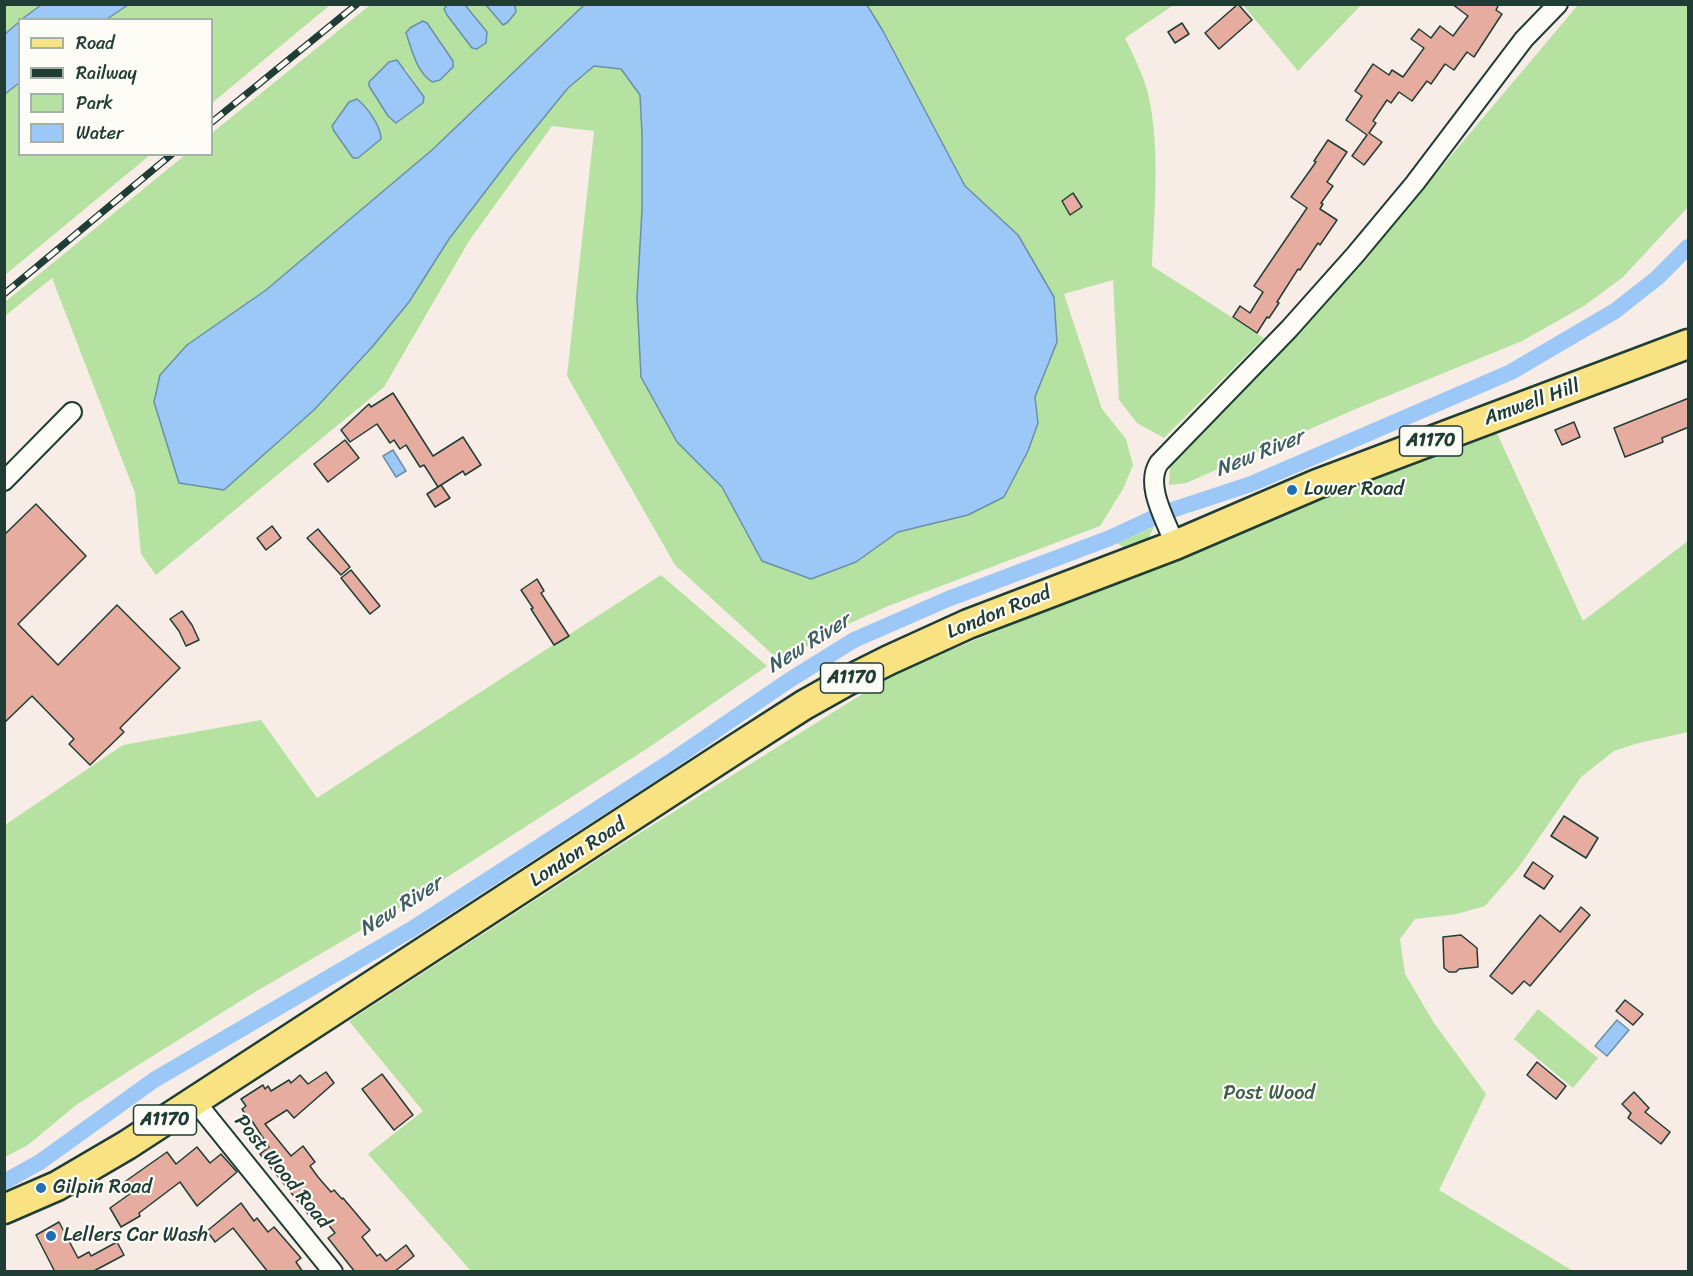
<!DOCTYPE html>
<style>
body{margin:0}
#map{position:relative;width:1693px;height:1276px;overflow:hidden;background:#f8ece6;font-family:Sriracha,sans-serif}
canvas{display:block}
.frame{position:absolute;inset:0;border:6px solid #1f3d34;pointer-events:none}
.legend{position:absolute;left:18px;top:18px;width:195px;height:138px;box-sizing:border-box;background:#fdfcf7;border:2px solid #a4b0a9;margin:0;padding:8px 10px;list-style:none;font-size:18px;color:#1f3d34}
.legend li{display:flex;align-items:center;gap:12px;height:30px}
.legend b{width:30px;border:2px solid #a4b0a9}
</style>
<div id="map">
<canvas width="1693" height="1276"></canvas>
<div class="frame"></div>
<ul class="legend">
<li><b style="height:8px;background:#f8e281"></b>Road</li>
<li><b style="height:8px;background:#1f3d34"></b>Railway</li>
<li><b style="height:16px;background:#b5e2a0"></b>Park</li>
<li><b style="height:16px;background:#9bc8f6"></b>Water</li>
</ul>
</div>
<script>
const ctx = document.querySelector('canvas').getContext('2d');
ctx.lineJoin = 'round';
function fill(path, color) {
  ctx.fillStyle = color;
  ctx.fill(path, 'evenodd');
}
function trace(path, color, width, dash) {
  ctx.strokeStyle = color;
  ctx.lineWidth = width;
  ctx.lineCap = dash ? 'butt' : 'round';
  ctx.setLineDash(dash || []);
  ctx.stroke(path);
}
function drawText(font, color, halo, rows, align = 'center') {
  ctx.font = font + ' Sriracha,sans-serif';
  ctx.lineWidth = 4.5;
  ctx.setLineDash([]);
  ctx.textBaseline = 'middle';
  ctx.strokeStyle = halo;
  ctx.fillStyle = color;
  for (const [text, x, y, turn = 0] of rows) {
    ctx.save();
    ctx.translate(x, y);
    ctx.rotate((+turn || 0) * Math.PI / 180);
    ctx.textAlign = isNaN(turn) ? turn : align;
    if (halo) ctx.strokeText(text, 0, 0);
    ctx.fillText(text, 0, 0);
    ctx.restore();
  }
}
fill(new Path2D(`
 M1175,4L1125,38C1135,59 1146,80 1150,103C1160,155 1154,214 1152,266L1264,338L1164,438L1137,423L1119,400L1113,280L1064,294L1102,409L1126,439L1133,465L1123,489L1100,526L888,606L822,636L782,663L675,565L567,376L594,131L552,126L469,241L384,387L156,575L141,554L135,493L52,278L5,316V302L185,155L212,154V133L370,5H447L444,9L487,32L465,5H486L504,25L516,12L515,5H584L432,150L266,290L187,345L160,375L154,402L224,489L314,410L373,346L409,302L449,239L511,158L568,88L594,66L621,69L640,95L642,134V210L637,298L677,442L722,487L762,561L856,562L898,532L968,515L1004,497L1028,451L1038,423L1035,397L1057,342L1054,297L1018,235L965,186L883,31L867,5ZM405,68L424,97L423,103L388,116L380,101Z
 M5,5H41L22,19L20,20L19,22L5,34Z
 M128,5V4L330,5L212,103V20L107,19Z
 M1243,5H1361L1298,71Z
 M1578,5H1688V207L1623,277L1584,306L1522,341L1358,408L1186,483L1169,485L1170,466L1177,457L1353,272Z
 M19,83L20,154L150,155L5,275L4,94Z
 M1496,431L1583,621L1688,541V732L1635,744L1614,751L1581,777L1518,868L1485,906L1457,914L1415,919L1400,939L1405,974L1434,1023L1486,1094L1439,1190L1573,1271H471L368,1154L423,1111L349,1021L611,851L896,673L1191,550Z
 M1154,527L1148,539L1123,547L1117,543Z
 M661,575L767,666L651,746L399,908L250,995L143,1062L76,1105L28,1145L5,1157V825L123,745L261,720L317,798Z
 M1538,1009L1598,1058L1573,1088L1514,1039Z`), '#b5e2a0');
const water = new Path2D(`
 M41,5V4L128,5L107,19H22Z
 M447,5H465L487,32L486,43L477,49L472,48L447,15L444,9Z
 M486,5H515L516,12L508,22L503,25Z
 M584,5H867L883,31L965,186L1018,235L1054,297L1057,342L1035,397L1038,423L1028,451L1004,497L968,515L898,532L856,562L811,579L762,561L722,487L677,442L641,377L637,298L642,210V134L640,95L621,69L594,66L568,88L511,158L449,239L409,302L373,346L314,410L224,490L179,483L154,402L160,375L187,345L266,290L432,150Z
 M423,21L427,23L453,61V67L440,80L432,82C416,71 412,50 406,33L410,28Z
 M19,22V83L5,94V34Z
 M397,60L424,97L423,103L396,123L388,116L369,86V82L389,62Z
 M357,99C367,107 381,126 381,139L358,158H353L334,131L332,126L349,102Z
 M393,450L406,471L396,477L383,456Z
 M1617,1020L1629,1030L1607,1056L1595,1046Z`);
fill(water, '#9bc8f6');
trace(water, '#6990a8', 1.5);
trace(new Path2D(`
 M4,1182L40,1162L154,1080L412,929L667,764L788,681L854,640L948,599L1110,538L1166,512L1251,484L1511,372L1615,311L1657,278L1688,247`), '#9bc8f6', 16);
const building = new Path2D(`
 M1238,4L1252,20L1219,49L1205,33Z
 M1452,4H1499L1496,10L1502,14L1474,57L1467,52L1454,70L1445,64L1431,84L1427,81L1412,101L1399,92L1391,103L1387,100L1373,121L1376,123L1369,133L1382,142L1364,165L1352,156L1367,135L1346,120L1362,96L1355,91L1373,64L1389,75L1392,70L1403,77L1424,48L1411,39L1419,29L1431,38L1440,26L1453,36L1468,16Z
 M1182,23L1189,34L1175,43L1168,32Z
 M1328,140L1347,152L1327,182L1333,186L1321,203L1323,204L1320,209L1337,220L1320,245L1318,243L1300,270L1298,269L1277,302L1279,303L1269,318L1267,317L1257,333L1233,317L1240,306L1250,313L1263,292L1254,286L1307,208L1291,197L1316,162L1314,161Z
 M1073,193L1082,207L1070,215L1062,201Z
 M393,393L433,456L463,437L481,465L465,475L463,471L438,487L424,465L420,467L406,445L400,449L394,440L390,443L377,424L350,442L341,430L369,404L371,407Z
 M1689,398V427L1662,438L1663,442L1625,457L1614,428Z
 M1574,422L1580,437L1562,445L1555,430Z
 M345,440L359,458L328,482L314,464Z
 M441,485L450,498L435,507L427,494Z
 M36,504L86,556L18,624L58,665L117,605L180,668L120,728L124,732L90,765L69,744L74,739L32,696L4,723V535Z
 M272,526L281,538L266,550L257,538Z
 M318,529L350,567L341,575L307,538Z
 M351,570L380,606L370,614L341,578Z
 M537,579L544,591L541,593L569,636L554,645L531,609L533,608L521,590Z
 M182,611L192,625L199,640L186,646L179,631L170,619Z
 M1564,816L1598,838L1586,858L1551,836Z
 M1533,862L1553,876L1544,889L1524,876Z
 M1581,907L1590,915L1530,986L1524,981L1512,994L1490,976L1540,915L1560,932Z
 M1461,935L1477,948L1478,967L1459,969L1456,972H1449L1444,968L1443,937Z
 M1625,1000L1643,1014L1633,1025L1616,1011Z
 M1537,1062L1566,1086L1556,1099L1527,1075Z
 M326,1072L334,1083L294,1118L287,1110L265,1124L291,1156L303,1146L315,1162L310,1166L318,1177L331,1192L334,1190L342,1199L343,1198L370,1230L362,1237L377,1256L380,1254L386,1261L406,1245L414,1256L394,1272H355L328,1238L335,1233L320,1214L313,1220L260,1154L269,1147L250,1118L248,1119L242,1109L246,1106L241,1099L263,1085L265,1089L268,1086L271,1091L289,1080L291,1083L300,1075L308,1084Z
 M382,1074L413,1115L394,1130L362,1089Z
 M1634,1092L1649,1108L1645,1112L1670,1132L1661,1144L1628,1118L1631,1113L1622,1104Z
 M197,1147L210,1163L221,1154L237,1172L197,1206L180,1182L139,1213L140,1216L121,1227L110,1208L131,1193L123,1183L167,1152L176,1164Z
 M241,1203L254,1221L257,1218L268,1232L274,1227L301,1258L296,1262L303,1272H268L233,1228L215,1242L207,1231Z
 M59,1222L78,1258L89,1252L91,1256L117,1242L124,1255L92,1272H55L36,1235Z`);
fill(building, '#e6aca0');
trace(building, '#1f3d34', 1.5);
const street = new Path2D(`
 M4,481L72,412
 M1175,545C1167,522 1144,486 1159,463L1289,329L1355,255L1415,183L1524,39L1558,4
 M195,1101L333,1272`);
const primary = new Path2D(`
 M4,1209L57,1186L127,1145L737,748L804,705L845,682L889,660L968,624L1175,545L1317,484L1688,344`);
trace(street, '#1f3d34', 22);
trace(primary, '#1f3d34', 33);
trace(street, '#fdfcf7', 18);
trace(primary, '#f8e281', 28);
const rail = new Path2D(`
 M212,122L357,4
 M4,294L172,154`);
trace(rail, '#1f3d34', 7);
trace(rail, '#fdfcf7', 4.5, [14]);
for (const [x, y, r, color] of [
 [1292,490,6,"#1f6fb2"],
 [41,1188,6,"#1f6fb2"],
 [51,1236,6,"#1f6fb2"]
]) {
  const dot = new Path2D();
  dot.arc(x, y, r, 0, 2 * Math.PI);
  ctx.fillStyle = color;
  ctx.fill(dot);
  trace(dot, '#fdfcf7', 2);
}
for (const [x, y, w] of [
 [1431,441,63],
 [852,678,63],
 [165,1120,63]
]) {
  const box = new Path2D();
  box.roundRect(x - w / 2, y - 15, w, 30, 4.5);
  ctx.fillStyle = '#fdfcf7';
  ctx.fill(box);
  trace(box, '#1f3d34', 1.5);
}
drawText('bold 18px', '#1f3d34', null, [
 ["A1170",1431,441],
 ["A1170",852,678],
 ["A1170",165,1120]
]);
drawText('20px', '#1f3d34', '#fdfcf7', [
 ["Amwell Hill",1532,403,-20],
 ["London Road",999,613,-22],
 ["London Road",578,853,-33],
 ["Post Wood Road",282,1172,51]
]);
drawText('20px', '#1f3d34', '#fdfcf7', [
 ["Lower Road",1304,490],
 ["Gilpin Road",53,1188],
 ["Lellers Car Wash",63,1236]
], 'left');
drawText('20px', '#3d5e4a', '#fdfcf7', [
 ["Post Wood",1269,1094]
]);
drawText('italic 21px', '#3e6064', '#fdfcf7', [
 ["New River",1260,454,-22],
 ["New River",809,644,-32],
 ["New River",401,907,-32]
]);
</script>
